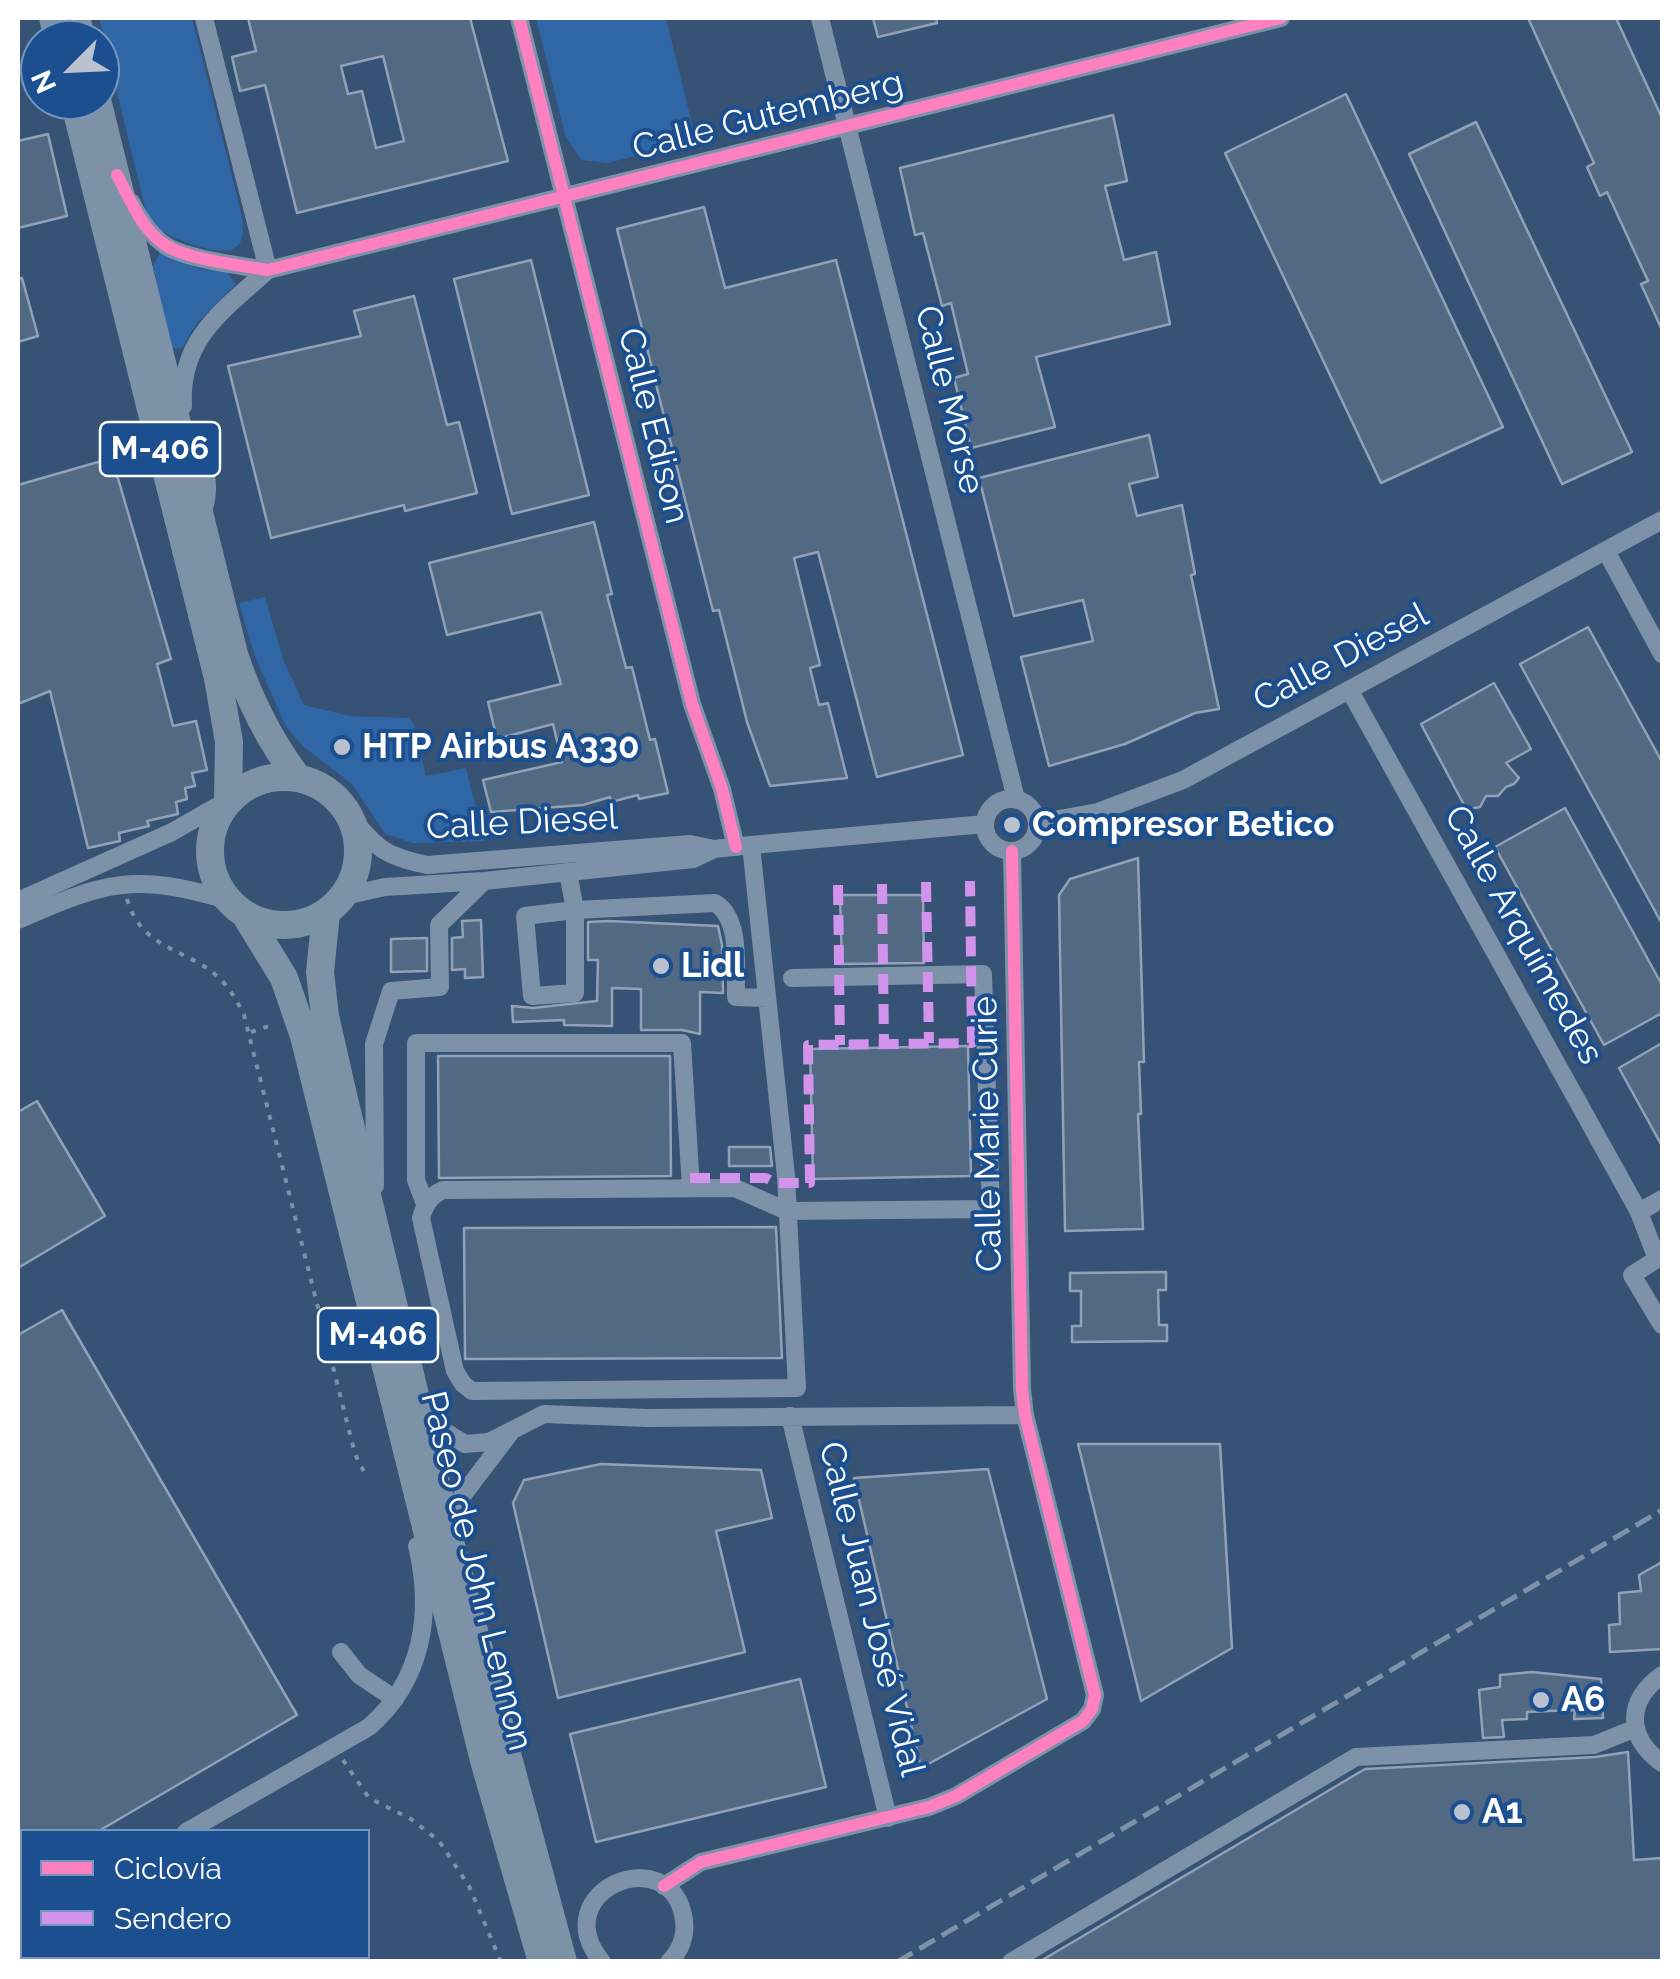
<!DOCTYPE html>
<meta charset="utf-8">
<style>
body{margin:0}
#map{position:relative;width:1680px;height:1979px;overflow:hidden;background:#365274;font-family:Raleway,sans-serif}
canvas{display:block}
.frame{position:absolute;inset:0;border:20px solid #fff;pointer-events:none}
.legend{position:absolute;left:20px;top:1829px;width:350px;height:130px;box-sizing:border-box;background:#1b4f8f;border:2px solid #7695bc;margin:0;padding:12px 18px;list-style:none;font-size:30px;color:#fff}
.legend li{display:flex;align-items:center;gap:20px;height:50px}
.legend b{width:50px;border:2px solid #7695bc}
.north{position:absolute;left:20px;top:20px;width:100px;height:100px;box-sizing:border-box;background:#1b4f8f;border:2px solid #7695bc;border-radius:50%;rotate:246deg;font-size:28px;font-weight:700;line-height:40px;text-align:center;color:#fff}
.north::after{content:'';display:block;margin:auto;width:35px;height:45px;background:#b9c2ce;clip-path:polygon(50% 0,100% 100%,50% 72%,0 100%)}
</style>
<div id="map">
<canvas width="1680" height="1979"></canvas>
<div class="frame"></div>
<ul class="legend">
<li><b style="height:12px;background:#ff80c0"></b>Ciclovía</li>
<li><b style="height:12px;background:#d193ec"></b>Sendero</li>
</ul>
<div class="north">N</div>
</div>
<script>
const ctx = document.querySelector('canvas').getContext('2d');
ctx.lineJoin = 'round';
function fill(path, color) {
  ctx.fillStyle = color;
  ctx.fill(path, 'evenodd');
}
function trace(path, color, width, dash) {
  ctx.strokeStyle = color;
  ctx.lineWidth = width;
  ctx.lineCap = dash ? 'butt' : 'round';
  ctx.setLineDash(dash || []);
  ctx.stroke(path);
}
function drawText(font, color, halo, rows, align = 'center') {
  ctx.font = font + ' Raleway,sans-serif';
  ctx.lineWidth = 8;
  ctx.setLineDash([]);
  ctx.textBaseline = 'middle';
  ctx.strokeStyle = halo;
  ctx.fillStyle = color;
  for (const [text, x, y, turn = 0] of rows) {
    ctx.save();
    ctx.translate(x, y);
    ctx.rotate((+turn || 0) * Math.PI / 180);
    ctx.textAlign = isNaN(turn) ? turn : align;
    if (halo) ctx.strokeText(text, 0, 0);
    ctx.fillText(text, 0, 0);
    ctx.restore();
  }
}
fill(new Path2D(`
 M99,18H192L242,216C249,259 222,254 191,244C182,240 170,237 162,231C156,226 151,218 146,212Z
 M536,18H666L696,140L608,163L581,160L565,135Z
 M160,253L200,269L227,272L236,284L197,323L182,348L175,349L170,344L153,266Z
 M265,597L283,659L304,705L350,716L408,718L413,722L426,776L466,768L484,841L413,843L385,834L352,784L305,748L286,727L254,654L239,603Z`), '#2f66a5');
const building = new Path2D(`
 M248,18H470L508,161L297,213L265,85L240,91L232,57L256,51ZM383,56L404,141L376,148L362,91L348,94L341,66Z
 M873,18H936L937,23L878,37Z
 M1528,18H1616L1662,118V330L1641,284L1648,281L1607,192L1600,196L1587,167L1594,163Z
 M1346,94L1503,427L1381,483L1225,153Z
 M1113,115L1127,181L1105,186L1124,260L1156,252L1170,324L1036,357L1055,427L971,448L954,378L968,374L951,303L942,306L923,233L915,235L900,168Z
 M1476,122L1632,452L1562,484L1409,154Z
 M48,134L67,216L18,228V141Z
 M704,207L725,288L836,260L963,755L877,777L818,552L794,558L820,665L810,668L819,705L828,703L847,778L770,786L747,722L719,610L713,611L617,229Z
 M531,260L589,495L512,514L454,279Z
 M22,278L38,336L18,342V279Z
 M414,296L447,425L459,422L477,493L405,511L404,505L271,538L228,366L361,336L354,311Z
 M1149,435L1158,477L1129,484L1137,516L1182,505L1195,574L1191,575L1219,709L1195,713L1125,744L1049,766L1021,657L1093,641L1083,600L1014,616L979,478Z
 M112,458L171,659L157,664L173,726L196,721L207,770L192,773L195,786L185,788L187,799L176,802L178,814L147,821L149,826L119,833L120,841L88,848L50,691L18,704V485Z
 M594,522L612,594L607,595L626,668L632,667L650,740L655,739L668,793L639,799L638,795L611,802L610,797L583,805L491,812L483,780L562,762L553,724L497,739L488,702L561,684L541,612L447,635L429,563Z
 M1588,627L1662,762V924L1520,664Z
 M1494,683L1531,749L1506,763L1519,778L1514,784L1506,787L1498,796H1486L1480,807L1470,809L1463,803L1421,724Z
 M1565,808L1662,985V1013L1604,1045L1495,847Z
 M1138,858L1144,1062H1139L1141,1114H1138L1143,1229L1065,1231L1059,895L1070,879Z
 M840,895H923L924,963L842,964Z
 M481,920L483,977L465,978V969L452,970V938L463,937L462,921Z
 M608,921L718,926L722,945L723,993L700,992V1034L682,1030H641V989L612,988V1026L564,1025V1020L513,1022L512,1006L533,1008L597,1001L598,960H588V922Z
 M427,938V971L391,972V939Z
 M1662,1043V1146L1619,1068Z
 M968,1046L971,1176L813,1179L810,1049Z
 M438,1056H670L671,1176L439,1178Z
 M37,1101L105,1216L18,1268V1112Z
 M729,1147H770L772,1166H729Z
 M776,1227L782,1358L465,1359L464,1228Z
 M1166,1272V1290H1158L1159,1325H1167V1341L1072,1342V1326H1081V1291H1070V1273Z
 M62,1310L297,1715L97,1832H18V1335Z
 M1078,1444H1220L1232,1648L1141,1701Z
 M601,1464L761,1470L772,1518L716,1531L745,1652L558,1698L513,1503L524,1480Z
 M988,1469L1047,1699L921,1768L854,1478Z
 M1662,1562V1649L1610,1652L1609,1625L1620,1624L1619,1593L1641,1591L1639,1575Z
 M1532,1672L1601,1679L1603,1718L1574,1719L1575,1710L1527,1712V1719L1502,1720L1504,1737L1483,1738L1479,1690L1500,1687V1675Z
 M800,1679L826,1787L596,1842L570,1734Z
 M1628,1752L1634,1860L1662,1858V1962H1039L1365,1769L1595,1757Z`);
fill(building, '#526984');
trace(building, '#92a2b6', 2.5);
trace(new Path2D(`
 M127,899C142,952 191,948 222,981C232,991 238,1003 244,1015L355,1454L365,1474
 M251,1032L275,1024
 M343,1760L369,1798L411,1819L439,1841L469,1886L501,1962`), '#7d92a8', 4, [5, 8]);
trace(new Path2D(`
 M204,18L268,270
 M519,18L692,704L722,789L736,847
 M820,18L1016,799
 M131,202C139,218 150,235 166,246C187,259 242,266 268,270L1281,18
 M183,406C179,340 222,311 268,270
 M184,437L185,444L198,449C207,472 211,491 202,513
 M1606,551L1662,654
 M1350,691L1639,1212L1657,1259
 M985 825a26 26 0 1 1 52 0a26 26 0 1 1-52 0Z
 M350,816C378,849 384,856 427,865L690,844L714,849
 M1037,823L1098,812L1183,780L1662,520
 M751,845L786,1176L797,1388L472,1391L463,1384L455,1371L421,1218C425,1204 430,1196 443,1190L735,1188L787,1211L991,1209L983,974L792,978
 M568,872L575,910V993L532,996L525,916L575,910L715,903C742,919 735,970 736,997L767,998
 M344,896L385,887L484,881L693,859L714,849L751,845L985,824
 M18,901L172,832L228,800
 M18,920C104,882 134,872 227,900
 M375,1186L374,1044L391,991L440,987L439,925L484,881
 M425,1204L416,1180V1043H682L691,1188
 M1639,1212L1662,1199
 M1662,1259H1657L1632,1275L1662,1325
 M424,1401L442,1430L465,1444L489,1442L544,1414L647,1418L1025,1415
 M790,1416L888,1818
 M455,1540L462,1496L510,1433
 M341,1652L359,1675L395,1699
 M1662,1675C1626,1701 1626,1737 1662,1763
 M186,1832L369,1727C423,1680 433,1613 417,1546
 M664,1886L701,1862L929,1807L956,1796L1083,1721L1092,1709L1095,1695L1025,1415L1022,1389L1012,851
 M18,1927L22,1924
 M602,1962C543,1890 672,1838 684,1920C686,1936 681,1950 669,1962
 M1011,1962L1356,1757L1594,1745L1636,1728`), '#7d92a8', 18);
trace(new Path2D(`
 M53,18L59,40
 M76,18L82,40
 M74,100L218,678L229,742L228,800
 M97,100L234,654C249,700 268,738 297,777
 M210 851a74 74 0 1 1 148 0a74 74 0 1 1-148 0Z
 M326,913L320,972L325,1016L343,1095L453,1553L563,1962
 M246,916L284,978L304,1036L485,1764L542,1962`), '#7e92a7', 28);
trace(new Path2D(`
 M897,1962L1662,1510`), '#7e92a7', 5, [18, 8]);
trace(new Path2D(`
 M926,882L929,1043
 M882,884L884,1044
 M838,885L840,1045
 M690,1178H766L775,1183H810L808,1045L972,1043L970,881`), '#d193ec', 10, [20, 10]);
trace(new Path2D(`
 M519,18L692,704L722,789L736,847
 M117,175C130,199 142,231 167,246C188,259 242,266 268,270L1281,18
 M664,1886L701,1862L929,1807L956,1796L1083,1721L1092,1709L1095,1695L1025,1415L1022,1389L1012,851`), '#ff80c0', 12);
for (const [x, y, r, color] of [
 [342,747,10,"#b9c2ce"],
 [1012,825,10,"#b9c2ce"],
 [661,966,10,"#b9c2ce"],
 [1541,1700,10,"#b9c2ce"],
 [1462,1812,10,"#b9c2ce"]
]) {
  const dot = new Path2D();
  dot.arc(x, y, r, 0, 2 * Math.PI);
  ctx.fillStyle = color;
  ctx.fill(dot);
  trace(dot, '#1b4f8f', 4);
}
for (const [x, y, w] of [
 [160,449,120],
 [378,1335,120]
]) {
  const box = new Path2D();
  box.roundRect(x - w / 2, y - 27, w, 54, 8);
  ctx.fillStyle = '#1b4f8f';
  ctx.fill(box);
  trace(box, '#fff', 2.5);
}
drawText('bold 32px', '#fff', null, [
 ["M-406",160,449],
 ["M-406",378,1335]
]);
drawText('35px', '#fff', '#1b4f8f', [
 ["Calle Gutemberg",768,116,-14],
 ["Calle Morse",949,400,76],
 ["Calle Edison",653,426,76],
 ["Calle Diesel",1341,658,-28],
 ["Calle Diesel",522,823,-3],
 ["Calle Arquímedes",1523,935,61],
 ["Calle Marie Curie",988,1134,-91],
 ["Paseo de John Lennon",476,1571,76],
 ["Calle Juan José Vidal",871,1609,76]
]);
drawText('bold 35px', '#fff', '#1b4f8f', [
 ["HTP Airbus A330",362,747],
 ["Compresor Betico",1032,825],
 ["Lidl",681,966],
 ["A6",1561,1700],
 ["A1",1482,1812]
], 'left');
</script>
